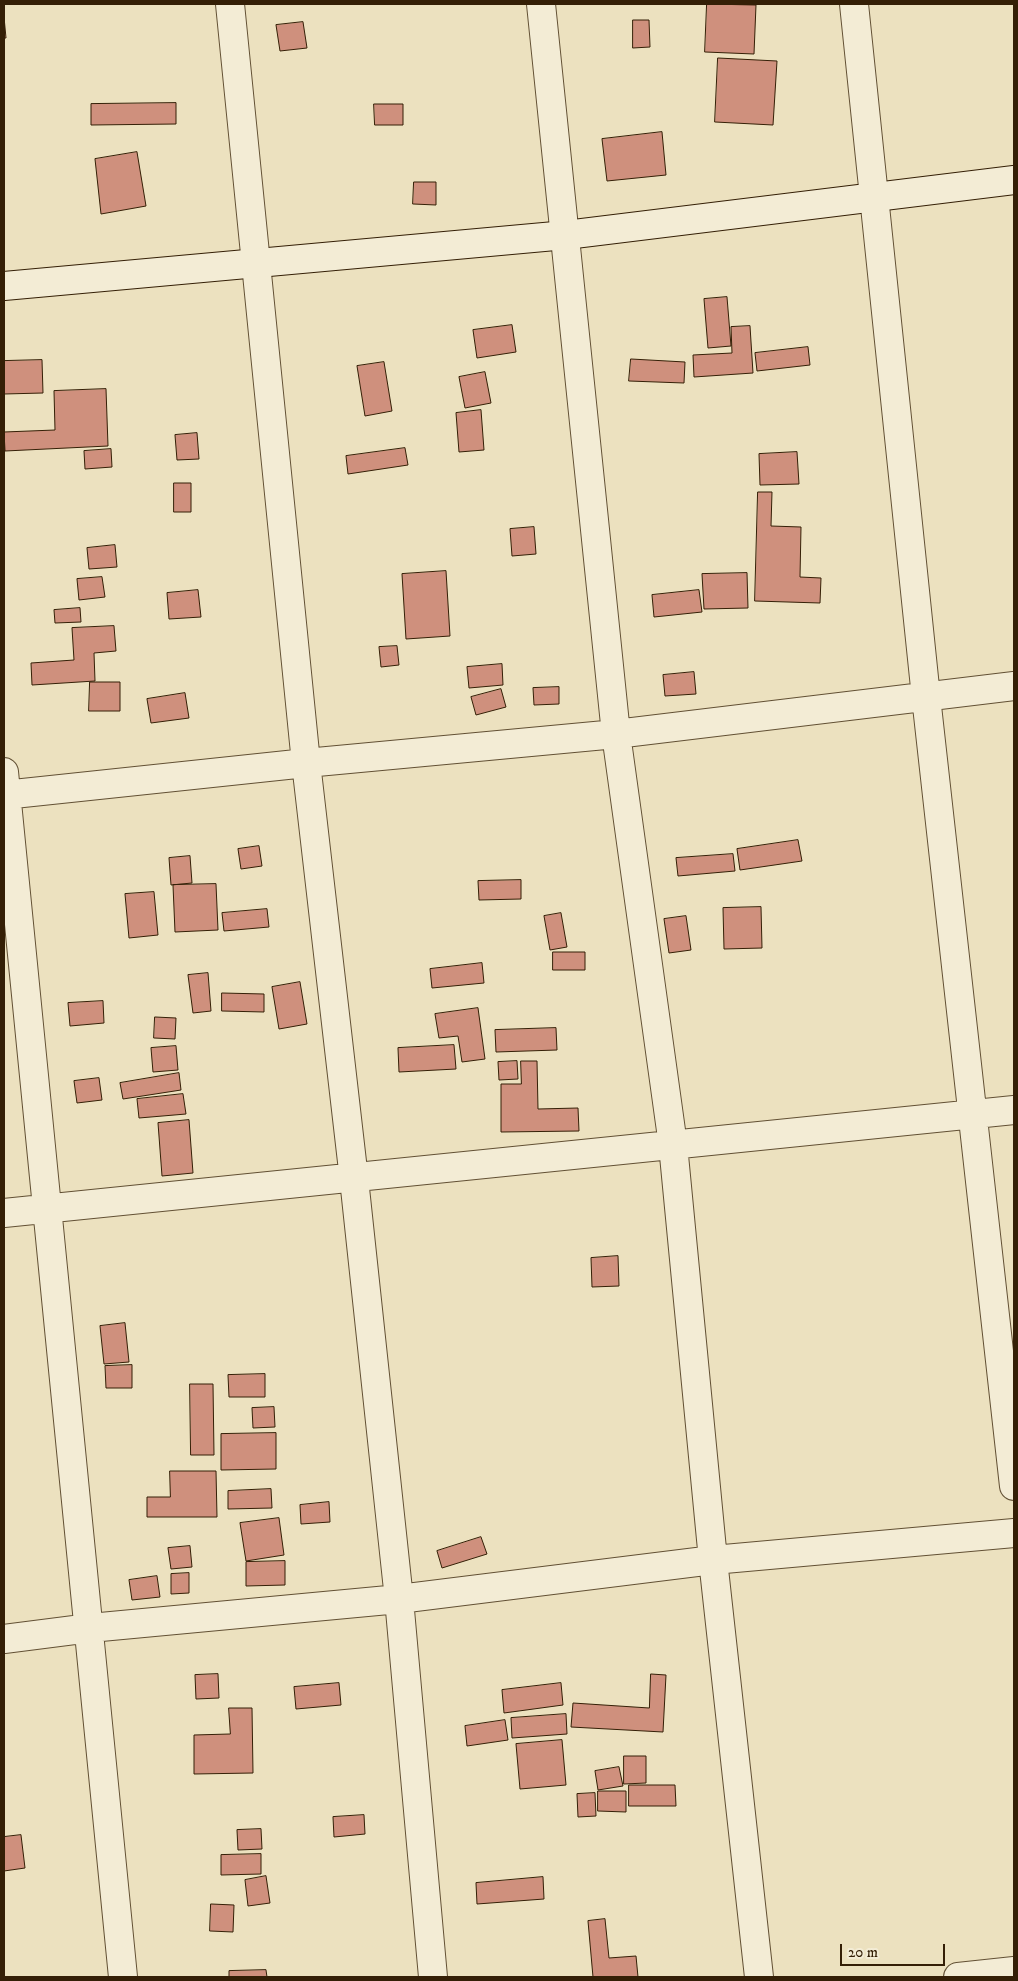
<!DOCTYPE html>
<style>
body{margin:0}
#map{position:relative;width:1018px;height:1981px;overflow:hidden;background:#ece1bf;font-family:"IM FELL DW Pica",serif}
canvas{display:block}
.frame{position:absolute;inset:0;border:5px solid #341f06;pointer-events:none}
.scale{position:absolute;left:840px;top:1944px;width:105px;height:22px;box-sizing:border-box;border:2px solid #341f06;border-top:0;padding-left:6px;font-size:15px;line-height:18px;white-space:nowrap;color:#341f06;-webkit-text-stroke:4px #f3ecd5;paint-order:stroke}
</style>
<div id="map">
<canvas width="1018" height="1981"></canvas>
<div class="frame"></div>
<div class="scale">20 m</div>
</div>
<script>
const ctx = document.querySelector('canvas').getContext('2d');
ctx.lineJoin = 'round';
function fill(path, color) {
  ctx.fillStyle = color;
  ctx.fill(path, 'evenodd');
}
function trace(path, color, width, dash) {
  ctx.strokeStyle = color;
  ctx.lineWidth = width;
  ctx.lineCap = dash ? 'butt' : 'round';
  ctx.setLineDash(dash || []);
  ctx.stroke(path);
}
const building = new Path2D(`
 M707,4L756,5L754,54L705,52Z
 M4,17L6,38H4Z
 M633,20H649L650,47L633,48Z
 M303,22L307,48L280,51L276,25Z
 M718,58L777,61L773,125L715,122Z
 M176,103V124L91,125V104Z
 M374,104H403V125H375Z
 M662,132L666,175L607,181L602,139Z
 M137,152L146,206L101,214L95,159Z
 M414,182H436V205L413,204Z
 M727,297L731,346L708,348L704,299Z
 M512,325L516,352L477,358L473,330Z
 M750,326L753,373L694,377L693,355L732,353L731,327Z
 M808,347L810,365L757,371L755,353Z
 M631,359L685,362L684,383L629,381Z
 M42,360L43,393L4,394V361Z
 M384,362L392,411L365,416L357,366Z
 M485,372L491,403L465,408L459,377Z
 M106,389L108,446L5,451L4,432L55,430L54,391Z
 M481,410L484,450L459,452L456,413Z
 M197,433L199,459L177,460L175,435Z
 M405,448L408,465L348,474L346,456Z
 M111,449L112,467L85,469L84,451Z
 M797,452L799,484L760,485L759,454Z
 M174,483H191V512H174Z
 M758,492H772L771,526L801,527L800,577L821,578L820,603L755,601Z
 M534,527L536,554L512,556L510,529Z
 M115,545L117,567L89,569L87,548Z
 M446,571L450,636L406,639L402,574Z
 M747,573L748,608L704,609L702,574Z
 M102,577L105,597L79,600L77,579Z
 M198,590L201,617L169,619L167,593Z
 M699,590L702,612L654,617L652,595Z
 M80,608L81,622L55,623L54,610Z
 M114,626L116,651L94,653L95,681L32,685L31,663L74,660L72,628Z
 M397,646L399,665L381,667L379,647Z
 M502,664L503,685L469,688L467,667Z
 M694,672L696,694L665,696L663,675Z
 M90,682H120V711H89Z
 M559,687V704L534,705L533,688Z
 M501,689L506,707L476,715L471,697Z
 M185,693L189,718L151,723L147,699Z
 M798,840L802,861L740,870L737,849Z
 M259,846L262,866L241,869L238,849Z
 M733,854L735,871L678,876L676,858Z
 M190,856L192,883L171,885L169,858Z
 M521,880V899L479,900L478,881Z
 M216,884L218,930L175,932L173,885Z
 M154,892L158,935L129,938L125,894Z
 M761,907L762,948L724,949L723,908Z
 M267,909L269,927L224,931L222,913Z
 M561,913L567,947L550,950L544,916Z
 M686,916L691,950L669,953L664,919Z
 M553,952H585V970H553Z
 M482,963L484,983L432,988L430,969Z
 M208,973L211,1011L193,1013L188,975Z
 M300,982L307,1024L279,1029L272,987Z
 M222,993L264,994V1012L222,1011Z
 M103,1001L104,1023L70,1026L68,1003Z
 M478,1008L485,1059L462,1062L458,1036L439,1038L435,1014Z
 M155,1017L176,1018L175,1039L154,1038Z
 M556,1028L557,1050L496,1052L495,1030Z
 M454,1045L456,1069L399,1072L398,1048Z
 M176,1046L178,1070L153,1072L151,1048Z
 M517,1061L518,1079L499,1080L498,1062Z
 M521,1061H537L538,1109L578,1108L579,1131L501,1132V1084H521Z
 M179,1073L181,1090L123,1099L120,1083Z
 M99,1078L102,1100L77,1103L74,1081Z
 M183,1094L186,1114L139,1118L137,1099Z
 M189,1120L193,1173L162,1176L158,1123Z
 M618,1256L619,1286L592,1287L591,1258Z
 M125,1323L129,1362L104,1364L100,1326Z
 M132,1365V1388H106L105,1366Z
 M265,1374V1397H229L228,1375Z
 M190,1384H213L214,1455H191Z
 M274,1407L275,1427L253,1428L252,1408Z
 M276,1433V1469L221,1470V1434Z
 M170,1471H216L217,1517H147V1497H170Z
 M271,1489L272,1508L228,1509V1491Z
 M329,1502L330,1522L301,1524L300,1505Z
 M279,1518L284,1555L246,1561L240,1523Z
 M481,1537L487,1554L442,1568L437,1551Z
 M190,1546L192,1567L171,1569L168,1548Z
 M285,1561V1585L246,1586V1562Z
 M189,1573V1593L171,1594V1574Z
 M157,1576L160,1597L132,1600L129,1580Z
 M218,1674L219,1698L196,1699L195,1675Z
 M651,1674L666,1675L663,1732L571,1727L573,1703L649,1708Z
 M339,1683L341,1705L296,1709L294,1687Z
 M561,1683L563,1705L504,1713L502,1690Z
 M229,1708H252L253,1773L194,1774V1735L230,1734Z
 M566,1714L567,1734L512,1738L511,1718Z
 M505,1720L508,1740L467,1746L465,1726Z
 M562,1740L566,1785L520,1789L516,1744Z
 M624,1756H646V1783L624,1784Z
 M619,1767L623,1786L598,1790L595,1771Z
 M629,1785H675L676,1806H629Z
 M598,1791H626V1812L598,1811Z
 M595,1793L596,1816L578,1817L577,1794Z
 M364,1815L365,1834L334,1837L333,1817Z
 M261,1829L262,1849L238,1850L237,1830Z
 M21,1835L25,1868L4,1871V1837Z
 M261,1854V1874L221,1875V1855Z
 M266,1876L270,1903L248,1906L245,1880Z
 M543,1877L544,1899L477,1904L476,1883Z
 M211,1904L234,1905L233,1932L210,1931Z
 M605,1919L609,1958L636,1956L638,1977H593L588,1921Z
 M266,1970L267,1977H229V1971Z`);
fill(building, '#cf907d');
trace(building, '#341f06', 1);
const street = new Path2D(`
 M230,4L306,763L354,1179L399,1599L433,1977
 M541,4L616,734L673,1145L713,1560L759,1977
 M854,4L926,697L1014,1486
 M4,772L123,1977
 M4,795L306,763L616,734L1014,686
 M4,1213L1014,1110
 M4,1639L90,1628L399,1599L713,1560L1014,1533
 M958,1977L1014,1971`);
const secondary = new Path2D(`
 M4,286L566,235L1014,180`);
trace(street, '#625034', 30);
trace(secondary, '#341f06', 30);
trace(street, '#f3ecd5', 28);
trace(secondary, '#f3ecd5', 28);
</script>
